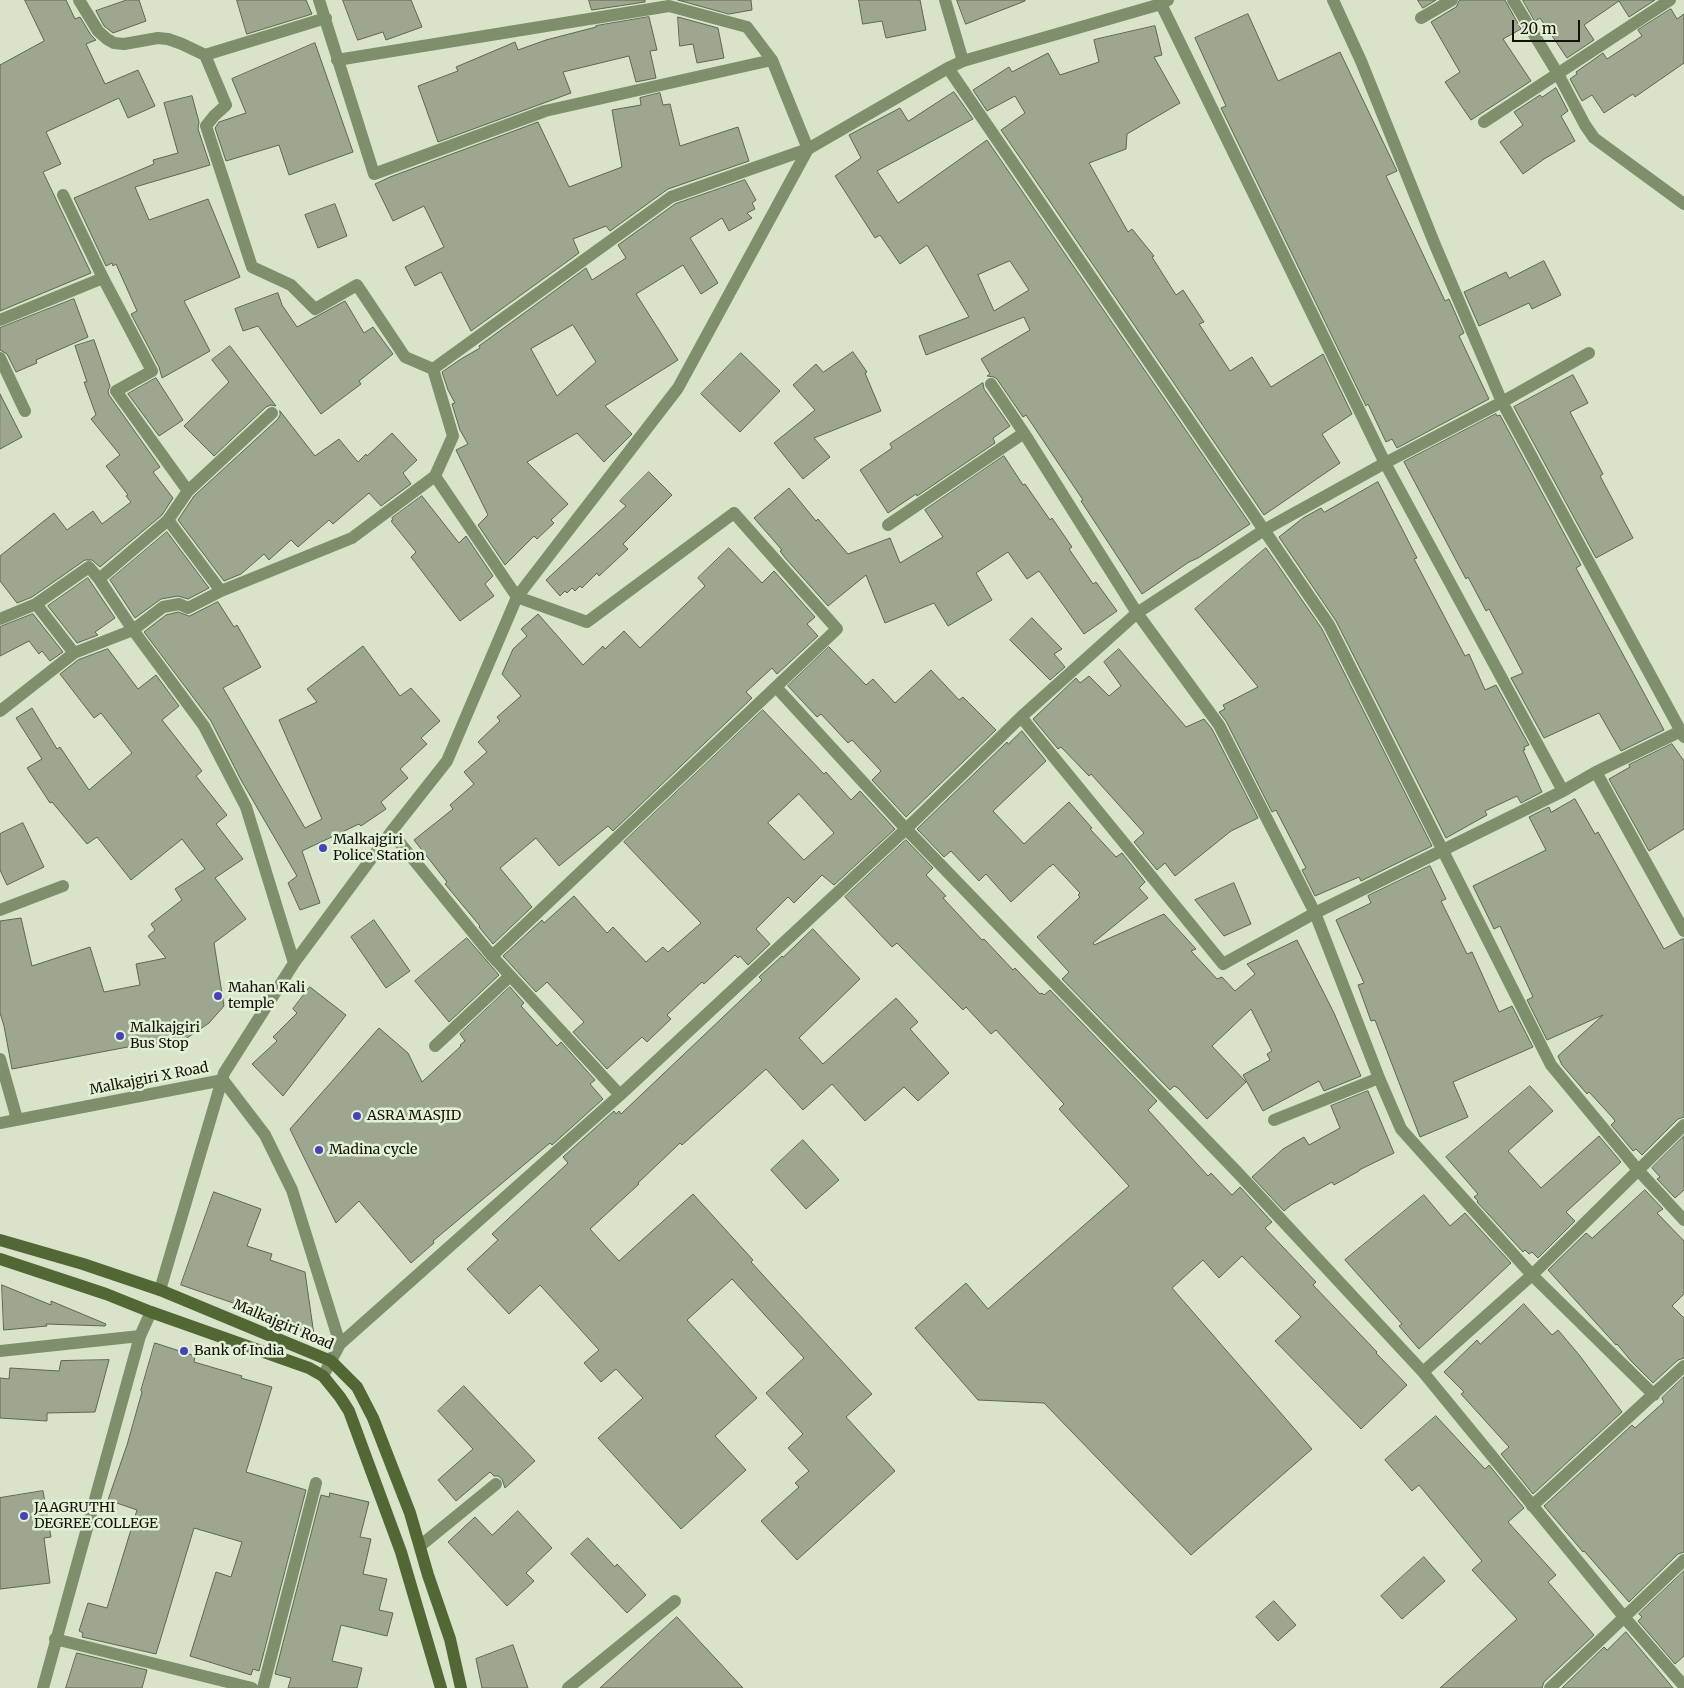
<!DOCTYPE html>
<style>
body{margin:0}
#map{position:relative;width:1684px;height:1688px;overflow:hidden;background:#d8e3ca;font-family:Merriweather,serif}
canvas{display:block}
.scale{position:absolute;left:1512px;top:20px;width:68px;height:22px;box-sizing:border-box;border:2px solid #10130b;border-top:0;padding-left:6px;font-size:15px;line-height:18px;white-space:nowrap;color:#10130b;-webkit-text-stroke:4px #e5f1d7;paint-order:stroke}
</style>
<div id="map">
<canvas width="1684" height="1688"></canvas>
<div class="scale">20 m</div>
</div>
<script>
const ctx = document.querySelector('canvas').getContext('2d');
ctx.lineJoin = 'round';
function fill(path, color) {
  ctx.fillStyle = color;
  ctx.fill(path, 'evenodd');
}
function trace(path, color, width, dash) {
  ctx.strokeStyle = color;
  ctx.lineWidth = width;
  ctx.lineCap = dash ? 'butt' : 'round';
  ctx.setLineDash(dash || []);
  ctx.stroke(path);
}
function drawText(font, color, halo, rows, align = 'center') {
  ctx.font = font + ' Merriweather,serif';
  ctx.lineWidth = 5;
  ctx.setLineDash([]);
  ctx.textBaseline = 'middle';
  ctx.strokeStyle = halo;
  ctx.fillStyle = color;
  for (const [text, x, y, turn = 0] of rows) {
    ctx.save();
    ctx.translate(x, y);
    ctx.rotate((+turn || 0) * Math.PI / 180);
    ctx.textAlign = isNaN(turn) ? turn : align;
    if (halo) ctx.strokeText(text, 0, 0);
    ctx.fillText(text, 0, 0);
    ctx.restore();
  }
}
const building = new Path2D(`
 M25,0H66L75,19L80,17L91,35L96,40L86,44L105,84L138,70L155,106L128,118L119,98L46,132L61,164L43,172L91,273L0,311V65L44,41Z
 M127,0H139L146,21L113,33L104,26L96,11Z
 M237,0H306L312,14L247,34Z
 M343,0H411L422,27L386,40L383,32L358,40Z
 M589,0H645V2L592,10Z
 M678,0H751L752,10L729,14Z
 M859,0H920L926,30L886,38L882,21L863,24Z
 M957,0H1025V1L966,24Z
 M1418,0H1436L1423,8Z
 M1460,0H1505L1521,29L1503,39L1531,81L1471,120L1445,82L1460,72L1431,22L1456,7Z
 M1523,0H1655L1629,17L1619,1L1584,25L1594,40L1567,58L1540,18L1535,21Z
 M1671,9L1677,19L1684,14V63L1635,97L1633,94L1604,113L1592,95L1582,101L1570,79L1577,74L1576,72L1603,53L1607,59L1642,36L1638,30Z
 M1248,14L1278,81L1340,52L1397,171L1386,176L1445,301L1449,299L1464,333L1459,336L1489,399L1397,448L1392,439L1386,442L1368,404L1366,406L1221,108L1226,106L1195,38Z
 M649,17L657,50L650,51L656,78L636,82L629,56L563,72L571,93L438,142L418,86L458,71L456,67L515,42L518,50L546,40L596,27V26Z
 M678,17L718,28L724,58L697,63L693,44L680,46Z
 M1155,26L1162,55L1154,57L1180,103L1127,134L1126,149L1089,163L1128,232L1132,229L1154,256L1152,257L1176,295L1183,290L1204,322L1199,324L1230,371L1252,357L1271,387L1323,354L1352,414L1322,434L1340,463L1264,515L1001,130L1025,113L1015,96L987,111L973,90L1009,67L1012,72L1048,53L1060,75L1099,62L1094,40Z
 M315,43L353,152L289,175L279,145L226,161L215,128L219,122L246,113L232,79Z
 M1556,88L1568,111L1561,116L1575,141L1544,159L1523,174L1500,142L1523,125L1514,112L1540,95L1542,97Z
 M954,92L973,119L877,171L898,203L987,140L1250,524L1198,558L1189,562L1142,594L1081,501L1083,500L1026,415L1023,417L997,379L994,377L987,376L990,374L981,359L1030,330L1024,317L926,355L919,336L969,317L927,245L900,264L880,235L875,238L835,176L861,158L849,135L900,108L908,121ZM1010,261L1029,290L994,311L978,275Z
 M660,93L663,105L670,104L680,146L738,127L749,161L668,189L610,231L606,226L573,239L579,253L471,331L441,272L415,286L405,267L444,247L424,206L393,221L375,184L390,177L538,122L569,187L622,167L612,110L641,105L640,98Z
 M192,96L199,122L198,129L210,165L135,187L149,220L208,199L240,277L184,301L210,351L162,378L159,367L131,314L137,311L116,264L113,266L112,263L106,266L74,198L154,164L153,160L178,153L164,103Z
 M745,180L756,200L752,203L755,209L747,213L752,218L729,231L722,218L690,238L718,283L701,294L683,265L636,294L678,360L605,406L632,434L604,462L577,433L527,462L568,504L551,520L554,523L537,539L534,536L505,565L478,525L488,515L456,450L468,444L460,430L452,404L455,403L448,390L442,372L461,359L480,348L479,346L586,268L592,280L626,258L618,245L675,204ZM573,325L596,362L557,396L531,349Z
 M335,204L347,236L318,248L305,215Z
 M1544,261L1561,295L1532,309L1529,303L1479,326L1464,292L1506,272L1509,278Z
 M278,293L282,305L297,327L345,301L364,333L373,327L393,354L359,381L361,384L321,414L258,326L243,331L235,309Z
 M74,299L88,337L36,360L37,363L16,372L7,354L0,350V328Z
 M94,340L110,386L108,391L109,395L160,467L153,472L173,498L162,515L100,567L92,560H85L32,597L17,603L0,581V556L54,513L67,530L93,511L102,524L131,502L126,496L128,495L106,466L120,455L91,419L96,415L84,382H87L75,346Z
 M230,346L276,406L271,405L266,407L214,456L184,426L229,382L212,360Z
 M853,352L867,372L865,373L881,411L814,438L830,457L803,479L774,443L815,410L793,385L816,364L823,372Z
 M741,353L780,391L740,432L701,394Z
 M1573,375L1588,403L1570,412L1603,474L1600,476L1633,538L1596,558L1514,407Z
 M156,378L183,420L159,436L128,394Z
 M983,383L984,389L1010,426L993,438L995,443L917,496L916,494L888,513L860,470L892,448L890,444Z
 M0,394L22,437L0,449Z
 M280,411L315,456L339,439L358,462L366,454L367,456L392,433L417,460L403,473L411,484L381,506L369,493L333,524L329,520L298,547L291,540L269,560L264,554L241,574L224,581L178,520L194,496L278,419L280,415Z
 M1496,414L1497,416L1500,415L1581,565L1576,568L1664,730L1621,751L1599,713L1544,738L1511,678L1523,673L1489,609L1486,611L1468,577L1466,579L1404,462Z
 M1004,456L1023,485L1025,484L1050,520L1052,518L1072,547L1069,549L1093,584L1096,582L1117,611L1084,634L1039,571L1027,579L1008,552L976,573L992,600L948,626L934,603L885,623L866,575L828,606L786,559L780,551L782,550L754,518L789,488L816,521L818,519L848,554L890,538L900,563L943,537L925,510Z
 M649,472L672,495L623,544L628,549L599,576L597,573L582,588L580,586L575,591L572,588L567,593L565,591L560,596L546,580L626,506L620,501Z
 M1378,482L1417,558L1414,559L1465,656L1469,654L1485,690L1496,685L1529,745L1524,747L1525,750H1523L1542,792L1521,803L1517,796L1485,811L1487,815L1446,838L1336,621L1279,537L1303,518L1321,508L1324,512Z
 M422,496L459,543L466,536L493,576L485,584L494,596L460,621L411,557L416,552L391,521L393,520L392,518Z
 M167,532L209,588L188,599L178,596L161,599L135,618L110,580Z
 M729,548L762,583L774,571L815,617L807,624L818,636L777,674L772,668L746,692L752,698L613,831L608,826L559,866L536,838L500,868L532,907L493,944L479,927L480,926L445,884L447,882L414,840L453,809L450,805L474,784L464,772L487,752L478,742L500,721L497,717L521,696L502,674L513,649L527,636L521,629L538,614L583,665L603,646L605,649L624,631L640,648L705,586L698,578Z
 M1266,548L1322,629L1432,846L1361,881L1359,877L1315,896L1302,870L1306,868L1276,810L1272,812L1226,721L1219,712L1225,709L1223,705L1258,687L1195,609Z
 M88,578L115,618L95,632L98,635L77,643L48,606Z
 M218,602L234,627L237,625L261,667L223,688L305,828L322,819L279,720L317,702L307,689L363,646L400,696L411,688L440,721L421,738L427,744L400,769L408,778L381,802L386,809L361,826L359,824L302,851L320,903L300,910L288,883L297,876L241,780L211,721L144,632L166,615L178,612L189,616Z
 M33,614L63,652L50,661L42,651L39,654L29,641L0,656V627Z
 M1032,618L1062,649L1054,654L1065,667L1050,680L1010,640Z
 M829,647L866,685L873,679L895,703L931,670L959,700L963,697L996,730L906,817L872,780L881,771L852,740L848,743L821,714L817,717L788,686Z
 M108,649L138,689L156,675L179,706L162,720L202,771L196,776L227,815L216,824L243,859L215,878L246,919L214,943L224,1006L209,1023L184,1040L134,1050L133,1046L12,1069L4,1026L0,1013V921L21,918L32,966L90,947L104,992L140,985L136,964L166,958L148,936L155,930L151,924L182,900L175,889L205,869L182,839L131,880L97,837L87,844L52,802L50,803L27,768L42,759L16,718L32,708L57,749L60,747L89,790L132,753L101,713L94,718L60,674L78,660Z
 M1119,649L1186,727L1204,719L1212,729L1258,818L1231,831L1175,876L1165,863L1157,870L1134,842L1144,833L1091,774L1089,776L1061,747L1058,749L1033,719L1076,678L1080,683L1089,676L1109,696L1121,686L1104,662Z
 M763,710L824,774L826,772L851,800L860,791L895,829L834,885L822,875L794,903L788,897L756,929L770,944L748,965L740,956L738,958L735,955L704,984L702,982L667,1015L671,1019L647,1042L642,1037L607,1069L573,1032L584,1022L547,982L536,992L503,956L542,920L544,923L574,896L607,933L613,927L646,962L663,947L668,952L701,923L624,842ZM799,794L834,833L804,860L768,823Z
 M1022,731L1046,761L993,811L1024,844L1069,802L1092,828L1090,829L1116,857L1122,853L1145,882L1139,888L1148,898L1093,943L1094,945L1164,914L1196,949L1191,951L1217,979L1222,977L1235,991L1255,974L1247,964L1297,940L1334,1013L1361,1076L1324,1091L1319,1081L1263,1111L1243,1075L1270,1060L1267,1054L1272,1051L1251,1009L1212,1046L1246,1082L1207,1119L1178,1088L1174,1086L1170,1090L1062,979L1069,972L1037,937L1080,897L1078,895L1080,893L1053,864L1050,867V866L1011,902L986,874L979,881L951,851L944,857L917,829L1007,742L1008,744Z
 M1672,744L1684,761V829L1649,851L1609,779L1630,767L1629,765Z
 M1575,799L1595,834L1598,832L1664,949L1682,939H1684V1117L1678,1119L1642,1155L1636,1149L1633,1151L1611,1125L1615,1121L1612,1117L1589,1092L1587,1094L1562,1065L1558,1056L1603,1015L1547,1040L1527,1000L1533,997L1500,926L1494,929L1473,886L1546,850L1529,817L1549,807L1551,812Z
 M23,823L44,867L7,885L0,870V834Z
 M906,840L933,868L926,875L946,896L943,898L982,940L984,939L1013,970L1015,968L1040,994L1042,993L1044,995L1050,990L1157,1101L1148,1110L1208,1176L1211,1173L1232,1195L1240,1187L1272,1222L1265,1228L1316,1282L1313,1285L1377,1352L1376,1353L1407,1385L1361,1429L1275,1341L1301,1317L1242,1256L1219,1278L1203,1260L1172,1288L1312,1449L1191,1555L1044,1403L978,1400L915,1328L966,1283L988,1309L1129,1186L1059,1109L1064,1104L996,1030L991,1034L966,1007L963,1010L897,943L892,947L845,897Z
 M1430,866L1446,899L1441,901L1467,954L1472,952L1499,1012L1512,1006L1533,1047L1453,1082L1468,1117L1420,1137L1375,1020L1371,1021L1358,985L1364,983L1336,920L1371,903L1368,896Z
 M1234,883L1251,924L1224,936L1195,900Z
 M374,920L410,971L386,988L351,937Z
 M813,929L860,979L799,1038L823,1064L896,998L918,1022L910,1029L949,1073L918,1101L904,1087L865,1121L832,1084L803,1110L766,1069L682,1145L680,1143L638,1183L639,1184L590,1229L619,1261L693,1194L753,1260L751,1262L872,1394L846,1417L895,1471L797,1560L761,1521L799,1487L795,1483L809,1471L788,1448L803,1434L766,1393L804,1358L732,1279L687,1320L757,1398L715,1436L746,1470L681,1529L598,1438L643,1398L616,1369L601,1382L584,1363L599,1350L540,1285L509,1314L467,1269L498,1240L492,1234L568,1163L563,1157L614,1111L616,1114L619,1111L621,1114L762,980L759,977L782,956L783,957Z
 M467,938L499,975L449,1022L415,981Z
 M310,987L346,1015L283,1096L252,1064L277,1041L273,1037L297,1013L293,1009Z
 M510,987L524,1003L521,1006L557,1046L561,1042L595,1080L590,1084L603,1099L552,1145L550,1143L433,1241L434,1243L411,1263L359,1201L336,1223L290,1129L379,1028L408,1053L422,1082L461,1046L460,1045L465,1041L460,1034Z
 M1530,1086L1553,1111L1508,1151L1541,1188L1599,1136L1621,1162L1566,1212L1575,1221L1538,1258L1532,1252L1529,1254L1525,1250L1523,1252L1477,1202L1478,1201L1474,1197L1478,1194L1446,1157Z
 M1368,1091L1394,1153L1359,1170V1171L1334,1185L1332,1182L1291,1205L1284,1211L1252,1177L1283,1149L1304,1137L1309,1145L1340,1128L1331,1106Z
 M1684,1136V1190L1675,1198L1657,1179L1660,1177L1652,1168Z
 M803,1140L839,1180L806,1209L771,1170Z
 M1645,1190L1663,1209L1657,1213L1684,1241V1294L1672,1306L1684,1318V1358L1678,1360L1653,1383L1631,1361L1617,1344L1616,1345L1548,1270L1586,1233L1592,1238Z
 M214,1192L261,1209L247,1246L272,1254L270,1260L305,1272L314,1335L259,1315V1313L235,1305L236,1304L181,1285Z
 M1424,1195L1450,1226L1465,1213L1511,1263L1419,1349L1399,1326L1402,1324L1345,1260Z
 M2,1285L51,1305V1301L106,1324L105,1326L46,1324L47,1326L4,1330Z
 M1524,1304L1552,1335L1558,1330L1580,1356L1622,1412L1533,1494L1501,1454L1509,1447L1461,1394L1464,1392L1444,1372L1477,1340L1480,1344Z
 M155,1343L195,1356L194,1362L242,1376L241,1378L272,1387L246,1472L306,1490L259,1671L253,1669L251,1675L190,1656L216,1572L231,1577L242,1542L194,1528L156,1654L82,1637L83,1633L79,1631L88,1603L107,1608L137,1510L108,1500L127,1445L142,1392L141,1391Z
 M109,1360L95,1412L47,1413V1421L0,1418V1378L9,1379L10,1368L59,1371L61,1361Z
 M1684,1377V1552L1678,1554L1629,1602L1584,1551L1583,1552L1544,1506L1632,1425L1635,1428L1664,1402L1662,1398Z
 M464,1386L535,1461L505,1488L502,1479L498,1476H494L490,1472L456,1501L438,1480L473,1449L438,1411Z
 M1436,1416L1485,1469L1489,1465L1524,1508L1508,1522L1556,1575L1548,1582L1594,1635L1544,1682L1542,1688H1440L1517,1619L1472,1570L1482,1561L1419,1485L1412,1491L1385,1460Z
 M43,1491L51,1537L44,1538L50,1583L0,1589V1498Z
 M330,1493L369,1502L360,1537L371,1539L363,1574L387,1579L379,1610L393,1613L387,1636L341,1625L332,1661L362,1668L357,1688H288L291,1678L275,1674L321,1495L329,1497Z
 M518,1511L552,1548L526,1573L534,1581L507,1606L448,1542L475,1517L492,1535Z
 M588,1538L615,1567L617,1564L646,1595L627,1613L571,1554Z
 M1424,1557L1445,1581L1402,1619L1381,1596Z
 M1684,1571V1656L1675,1664L1638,1621L1642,1617L1639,1614Z
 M1274,1601L1296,1625L1278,1641L1256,1617Z
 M677,1617L743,1688H600L645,1646Z
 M1626,1632L1673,1688H1562L1604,1647L1607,1650Z
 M513,1645L528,1688H482L476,1659Z
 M77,1653L147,1670L142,1688H66Z`);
fill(building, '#9da790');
trace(building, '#5d6751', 1);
trace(new Path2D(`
 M79,0L98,31L107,39L114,43L124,44L158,38L168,39L182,44L205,55L226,105L214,116L206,126L252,267L291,285L315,309L357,285L405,357L433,369L453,436L435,476L517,597L587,622L734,513L837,629L492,956
 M319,0L374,174L545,111L772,60
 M945,0L963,61
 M1333,0L1361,61L1435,245L1502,402L1684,737
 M1513,0L1558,74L1585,125L1594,138L1684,204
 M1161,4L1385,463L1563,791
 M1421,18L1452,0
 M205,55L326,18
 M337,60L669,6L747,27L772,60L808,149L671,197L433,369
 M948,68L1329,625L1551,1065L1638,1170L1684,1220
 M1484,122L1670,0
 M63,195L103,278L152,371L116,391L188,491
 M0,320L103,278
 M0,358L25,411
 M991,384L1024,433L1137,613L1219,725L1315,913L1379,1078L1401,1129L1532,1275L1654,1395
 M168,520L221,591
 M888,525L1024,433
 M99,579L133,630L204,726L246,807L294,963
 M36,604L74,653
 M0,619L36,604L89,567L99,579L168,520L188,491L272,413
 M776,687L906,829L1238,1173L1423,1372L1624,1617L1684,1686
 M0,711L74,653L133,630L163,607L179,604L188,608L221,591L352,538L435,476
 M1021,717L1223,964L1315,913L1563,791L1596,772L1681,731
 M1596,772L1684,931
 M391,832L492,956L620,1095
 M0,910L63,886
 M435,1046L510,976
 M0,1059L17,1119
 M1274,1120L1379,1078
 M0,1123L223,1080L265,1135L292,1190L340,1344
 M160,1290L224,1073L294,963L391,832L447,761L517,597L678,388L808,149L948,68L963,61L1161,4L1168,0
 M0,1351L140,1336
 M1423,1372L1532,1275L1684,1125
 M323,1376L340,1344L620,1095L906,829L1021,717L1137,613L1264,530L1385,463L1502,402L1589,353
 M1532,1506L1684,1366
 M420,1546L496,1484
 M55,1639L252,1688
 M43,1688L140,1336L151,1312
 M263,1688L316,1483
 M568,1688L675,1601
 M1550,1688L1684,1560`), '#7f8e6b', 12);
trace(new Path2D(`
 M0,1240L83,1264L160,1290L331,1361L357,1387L373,1418L410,1513L428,1575L450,1639L461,1688
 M0,1259L106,1294L151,1312L309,1368L323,1376L340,1397L349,1411L401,1552L441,1688`), '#526733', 12);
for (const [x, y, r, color] of [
 [323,848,5,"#4543b9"],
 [218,996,5,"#4543b9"],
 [120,1036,5,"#4543b9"],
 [357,1116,5,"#4543b9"],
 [319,1150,5,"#4543b9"],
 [184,1351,5,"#4543b9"],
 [24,1516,5,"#4543b9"]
]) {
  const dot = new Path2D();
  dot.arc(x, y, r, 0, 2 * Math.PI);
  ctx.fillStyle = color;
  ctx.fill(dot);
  trace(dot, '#e5f1d7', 2);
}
drawText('14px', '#10130b', '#e5f1d7', [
 ["Malkajgiri",333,840],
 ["Police Station",333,856],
 ["Mahan Kali",228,988],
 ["temple",228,1004],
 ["Malkajgiri",130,1028],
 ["Bus Stop",130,1044],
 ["ASRA MASJID",367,1116],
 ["Madina cycle",329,1150],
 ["Bank of India",194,1351],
 ["JAAGRUTHI",34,1508],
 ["DEGREE COLLEGE",34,1524]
], 'left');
drawText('14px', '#10130b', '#e5f1d7', [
 ["Malkajgiri X Road",149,1079,-11],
 ["Malkajgiri Road",283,1325,23]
]);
</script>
